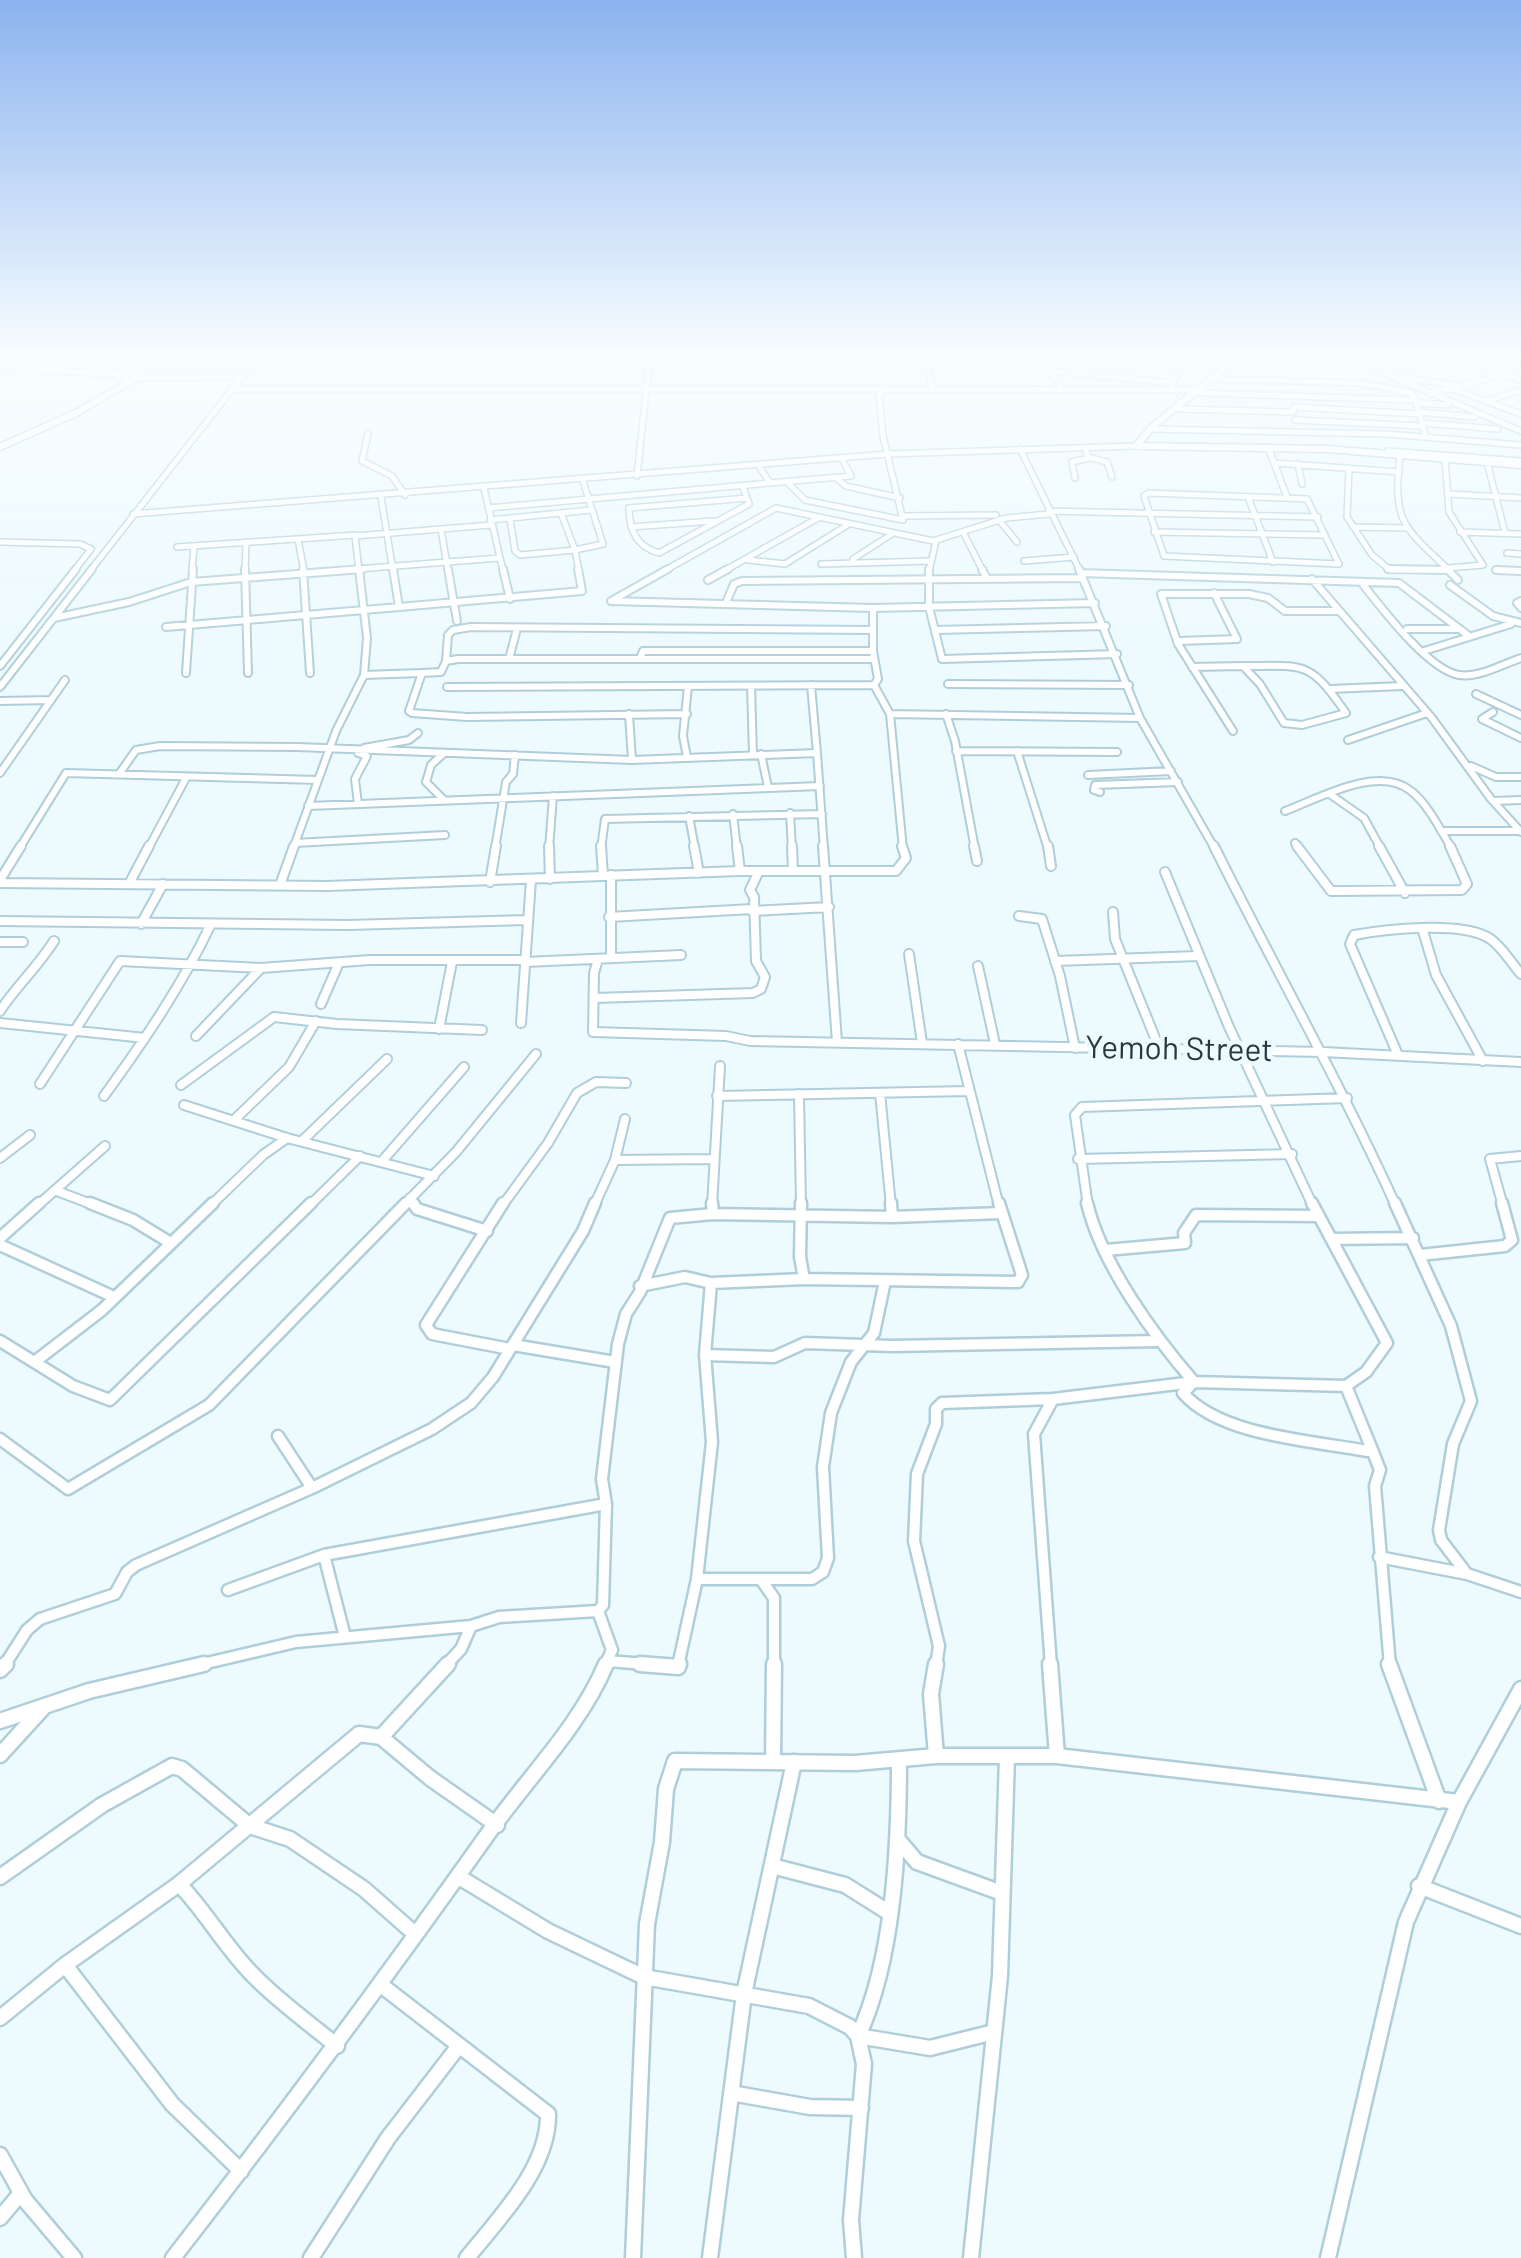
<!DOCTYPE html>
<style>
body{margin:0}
canvas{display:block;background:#edfafe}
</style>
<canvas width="1521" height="2258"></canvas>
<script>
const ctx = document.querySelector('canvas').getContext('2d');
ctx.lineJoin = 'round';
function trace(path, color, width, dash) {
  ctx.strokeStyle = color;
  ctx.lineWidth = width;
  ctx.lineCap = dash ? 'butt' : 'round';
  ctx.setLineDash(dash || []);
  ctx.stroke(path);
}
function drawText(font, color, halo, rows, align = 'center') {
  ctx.font = font + ' Barlow,sans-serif';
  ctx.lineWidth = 9;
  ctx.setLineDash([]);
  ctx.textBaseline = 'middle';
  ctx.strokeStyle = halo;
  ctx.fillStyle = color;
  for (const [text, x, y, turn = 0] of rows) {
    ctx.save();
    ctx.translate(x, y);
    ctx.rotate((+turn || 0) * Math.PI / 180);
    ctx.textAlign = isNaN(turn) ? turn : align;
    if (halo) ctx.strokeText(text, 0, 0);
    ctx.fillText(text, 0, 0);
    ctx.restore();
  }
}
const minorFar4 = new Path2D(`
 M924,355L933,389
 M1058,355L1049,366L1062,389
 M1341,355L1521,431
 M1444,355L1521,380
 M1488,355L1521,364
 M1367,365L1391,360L1412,367
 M1051,371L1173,383
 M131,372L159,355
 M1076,373L1089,355
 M1403,377L1459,386
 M139,378L242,377
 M1123,378L1139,356
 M1216,379L1360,383L1412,393L1415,400
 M1171,387L1184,361
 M231,389H888
 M1453,389L1521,414
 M1199,393L1415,400L1426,437
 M1430,394L1500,375
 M1486,401L1521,390
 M1418,403L1448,405
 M1179,409L1293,412L1294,407L1420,414
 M1419,412L1475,417
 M1295,420L1423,426
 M1422,423L1498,429
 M1151,429L1387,434L1521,445
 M368,433L362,461L392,476L405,495
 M1268,447L1287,497
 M1085,448L1088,457L1107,462L1112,477
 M1020,449L1080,571
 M1388,451L1521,461
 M1400,454C1393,522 1401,525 1450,571
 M1445,458L1449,512L1483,565L1448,568
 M1487,462L1505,533
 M1275,463L1399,472
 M1298,464L1302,484
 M759,466L770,483L851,476L842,459
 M1349,468L1347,517L1372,555L1390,570H1450
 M637,476L650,355
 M836,478L846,486L900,498
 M1075,478L1072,462L1089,458
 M788,483L805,500L903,520L883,436L879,395L888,389L1203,390
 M743,487L747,498
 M484,488L503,571
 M1149,493L1307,499L1339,564L1164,556L1144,496Z
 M1449,494L1521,498
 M381,497L393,571
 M1248,497L1273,562
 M747,498L749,504L659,553C637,547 629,530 629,508Z
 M488,508L770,483
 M1048,511L1318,517
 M133,514L888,454L1136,446
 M904,516L996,515
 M510,519L515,551L520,555L575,550L561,513
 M490,520L591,510
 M999,520L1017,542
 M631,527L713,521
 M1353,527L1406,528
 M441,529L448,571
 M963,532L983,571
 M1154,532L1325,535
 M1460,532L1521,534
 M298,539L304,571
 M0,542L80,544L91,549L74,571
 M177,547L356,535
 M1507,553L1521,554
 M748,560L785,564L849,524
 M1024,561L1074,557
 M853,563V559L892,534
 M821,564L931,561
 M1496,570L1521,571
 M90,571L259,355
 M192,571L194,546
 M245,571L246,542
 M331,571L499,558
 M359,571L355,536L491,525
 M579,571L575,550L603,544L583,481
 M664,571L776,508L933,541L1006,518L1049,514
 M724,571L818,518
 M929,571L936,541`);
const minorFar3 = new Path2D(`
 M245,569L248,673
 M303,569L310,673
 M393,569L399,607L582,591L578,569
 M448,569L457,621
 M503,569L510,599
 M668,569L611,601L873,608L1095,603
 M982,569L987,579
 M1079,569L1140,718L1215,849
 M1388,569L1450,570
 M1447,569L1458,580
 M1496,570L1521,571
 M1081,573L1399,583L1469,636
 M1312,579L1432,718L1491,799L1521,832
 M708,580L728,569
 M1361,582C1380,606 1428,670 1459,675C1479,678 1503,664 1521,658
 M1450,585L1493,616L1521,623
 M1521,601L1517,603L1521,608
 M726,603L734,584L742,581L1083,578
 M929,605V569
 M929,607L942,659L1117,654
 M873,608V651L878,679L874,685L890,714L903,849
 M54,618L129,602L191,582L363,569
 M166,627L399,607
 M1407,629H1458
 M935,630L1106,626
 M1179,641L1237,639L1214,593
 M1424,651L1511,624
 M640,658L643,651H873
 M509,659L517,629
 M446,661L448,635L453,630L471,627L873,630
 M0,666L76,569
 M1243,666C1306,666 1309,660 1346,713L1302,725L1284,723L1260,684Z
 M1192,667L1243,666
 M186,673L193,569
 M422,673L441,672L446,661L458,659H874
 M364,675L422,673L409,711L412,713L467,717L687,714
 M948,684L1129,685
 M751,686L753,755
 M0,687L92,569
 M447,687L874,685
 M1330,689L1402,686
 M1476,694L1521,715
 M0,701L51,700L49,703
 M1493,712L1482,719L1521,738
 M629,714L632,760
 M890,714L1140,718
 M946,714L955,741L975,849
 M1233,731L1178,644L1161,594H1249L1268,598L1285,611H1338
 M1348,740L1427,713
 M364,748L409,740L418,733
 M956,751L1117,752
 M1017,751L1048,849
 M358,753L367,756L355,779L358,804
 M444,753L431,765L426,782L444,800
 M817,753L824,849
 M761,754L768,787
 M687,757L683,736L688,686
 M1471,766L1496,777H1521
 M0,773L65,680
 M119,774L136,750L160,746L297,747L632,760L817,753L811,685
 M1088,775L1171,771
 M1100,792L1094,790L1095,785L1178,782
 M1331,795L1364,818L1381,849
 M1493,801L1521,800
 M308,806L820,786
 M1285,811C1318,799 1378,764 1411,791C1428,804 1441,831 1452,849
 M790,813L792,849
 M733,814L737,849
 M689,816L695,849
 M1441,831H1520
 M295,843L445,835
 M1295,843L1299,849
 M19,849L66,773L318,780
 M148,849L186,778
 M293,849L336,731L364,675L367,638L359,569
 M495,849L506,782L513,774L515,755
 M549,849L553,796
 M601,849L605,819L822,814`);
const minorFar2 = new Path2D(`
 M549,846L550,879
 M601,846L603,875
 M694,846L699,873
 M737,846L740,871
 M792,846L793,870
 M823,846L837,1042
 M974,846L977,861
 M1048,846L1051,866
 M1214,846C1274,967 1340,1083 1396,1206
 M1297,846L1331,891L1462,890L1467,884L1450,846
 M1379,846L1405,893
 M1165,872L1229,1027L1313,1206
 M611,875V958
 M0,880L21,846
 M490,882L496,846
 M0,883L327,886L740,871H896L906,858L902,846
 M129,884L149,846
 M280,885L294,846
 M752,911L829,907
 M1113,912L1115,939L1160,1050
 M1019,916L1042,919L1060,976L1075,1048
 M609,917L752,909
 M0,921L348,925L527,920
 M141,924L163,884
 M1423,931L1436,975L1483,1061
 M0,942H23
 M909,954L922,1043
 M598,959L594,973L593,1032L726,1036L750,1041L1323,1052L1521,1062
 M1055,961L1198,956
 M525,962L681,955
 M978,966L995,1044
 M595,998L753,993L761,989L765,977L756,961L754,897L750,890L759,871
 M321,1004L338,965
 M0,1011C17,985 37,968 54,941
 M0,1023L145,1038
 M521,1023L531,880
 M439,1029L452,962
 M196,1036L261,968
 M958,1044L999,1206
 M1398,1055L1350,944L1354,935C1386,929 1461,921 1489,938C1502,946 1511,963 1521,974
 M40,1084L120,961L261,968L370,960H524
 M181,1085L274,1017L337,1024L482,1030
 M880,1093L891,1206
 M799,1094L801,1206
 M104,1096C144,1041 182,985 211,924
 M717,1096L968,1091
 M184,1105L287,1138L434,1176
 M234,1120L289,1067L316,1021
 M302,1141L387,1059
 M0,1158L30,1135
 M1078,1159L1292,1154
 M383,1160L464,1067
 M615,1160L712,1159
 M57,1191L96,1206
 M410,1198L415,1206
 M37,1206L105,1146
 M210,1206L263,1155L287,1138
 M309,1206L360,1156
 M403,1206L456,1152L536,1054
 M502,1206L548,1143L577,1093L596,1082L626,1083
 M594,1206L615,1160L625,1119
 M712,1206L720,1066
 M1088,1206L1075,1115L1082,1107L1347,1098
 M1503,1206L1490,1159L1521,1156`);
const minorFar1 = new Path2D(`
 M90,1203L133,1220L169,1242
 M413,1203L417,1209L487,1231
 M503,1203L426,1325L432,1334L510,1349
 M712,1203L713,1214
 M801,1203L800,1257L804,1279
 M891,1203L892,1217
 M1087,1203C1101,1263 1154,1336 1194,1382L1183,1393C1221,1437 1317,1441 1373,1452L1346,1386
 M1395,1203L1451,1326L1471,1401L1453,1444L1439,1530L1441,1540L1467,1574
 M0,1238L39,1203
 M1331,1239L1413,1238
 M0,1245L114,1297
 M1106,1250L1185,1243L1184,1233L1196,1215L1318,1216
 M1420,1255L1505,1246L1512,1240L1502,1203
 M711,1283L705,1355L774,1357L805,1343L892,1346L1158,1341
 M640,1286L685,1277L711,1283L804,1279L1018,1282L1022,1275L999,1203
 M0,1341L73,1386L110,1400L311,1203
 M513,1345L615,1362
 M37,1360L102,1310L213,1203
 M278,1436L312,1488
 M0,1439L68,1489L209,1405L406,1203
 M1373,1452L1380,1470L1375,1486L1390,1666
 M324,1555L345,1637
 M1379,1557L1467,1574L1521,1592
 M697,1579H812L823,1572L828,1558L823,1467L831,1413L851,1362L874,1333L885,1281
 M762,1581L774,1598V1666
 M228,1590L324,1555L606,1504
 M608,1661L669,1666
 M4,1666L27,1630L40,1619L115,1594L127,1572L136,1565L312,1488L432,1429L471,1403L493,1377L583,1231L595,1203
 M194,1666L296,1642L471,1626L499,1617L598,1611
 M445,1666L461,1649L471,1626
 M605,1666L612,1650L598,1611L603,1605L606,1504L602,1479L618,1344L626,1314L640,1292L670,1218L713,1214L892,1217L1001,1213
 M678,1666L697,1579L712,1442L705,1355
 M936,1666L939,1646L914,1541L917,1474L936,1424V1409L942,1403L1053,1399L1194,1382L1346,1386L1366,1372L1387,1343L1312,1203
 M1051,1666L1034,1434L1053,1399`);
const minor = new Path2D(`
 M640,1664L678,1667L679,1664
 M1050,1664L1057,1756
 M1389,1664L1439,1801
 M0,1670L6,1664
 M0,1721L89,1691L204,1664
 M381,1737L448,1664
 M0,1755L42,1709
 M936,1756L931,1694L936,1664
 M899,1761C899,1845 894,1960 858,2036L930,2048L994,2032
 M773,1762L774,1664
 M899,1841L917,1862L1002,1893
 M772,1866L845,1885L888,1912
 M0,1877L102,1805L172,1766L182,1769L250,1826L290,1839L364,1889L415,1934
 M459,1877L548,1931L644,1977L809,2006L850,2027L858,2036L864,2064L851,2220L854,2258
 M179,1884C207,1913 225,1947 253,1975C278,2001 309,2023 337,2046
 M1419,1886L1521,1926
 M65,1965L172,2104L241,2171
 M381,1985L548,2114C549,2168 499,2218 467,2258
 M0,2018L65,1965L179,1884L359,1734L381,1737L430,1778L497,1825
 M731,2093L810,2107L861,2108
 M0,2155L25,2200L74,2258
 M0,2218L21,2193
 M173,2258C282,2118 387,1976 490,1831C529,1776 580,1726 606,1664
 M311,2258L388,2138L458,2047
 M633,2258L647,1924L662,1842L666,1789L675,1761L855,1763L936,1756H1057L1459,1802
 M710,2258L744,1994L794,1762
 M971,2258L1000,1976L1007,1757
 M1328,2258L1406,1922L1459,1802L1521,1689`);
const tertiary = new Path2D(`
 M0,368L123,374
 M136,372L145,375L131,380L120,377Z
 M1136,446L1328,449L1521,465
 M1136,446L1152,427L1240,355
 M0,447L76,413L134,379`);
trace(minorFar4, '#b0ced9', 8);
trace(minorFar3, '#b0ced9', 10);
trace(minorFar2, '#b0ced9', 12);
trace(minorFar1, '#b0ced9', 15);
trace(minor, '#b0ced9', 19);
trace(tertiary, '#b0ced9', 9);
trace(minorFar4, '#fff', 5);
trace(minorFar3, '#fff', 6);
trace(minorFar2, '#fff', 8);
trace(minorFar1, '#fff', 10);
trace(minor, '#fff', 14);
trace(tertiary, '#fff', 6);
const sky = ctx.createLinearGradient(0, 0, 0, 671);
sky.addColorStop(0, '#8cb3ef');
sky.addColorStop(0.53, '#f7fdff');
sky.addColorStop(1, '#f7fdff00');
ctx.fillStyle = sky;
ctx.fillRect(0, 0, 1521, 671);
drawText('32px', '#2a373b', '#edfafe', [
 ["Yemoh Street",1179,1049,1]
]);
</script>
